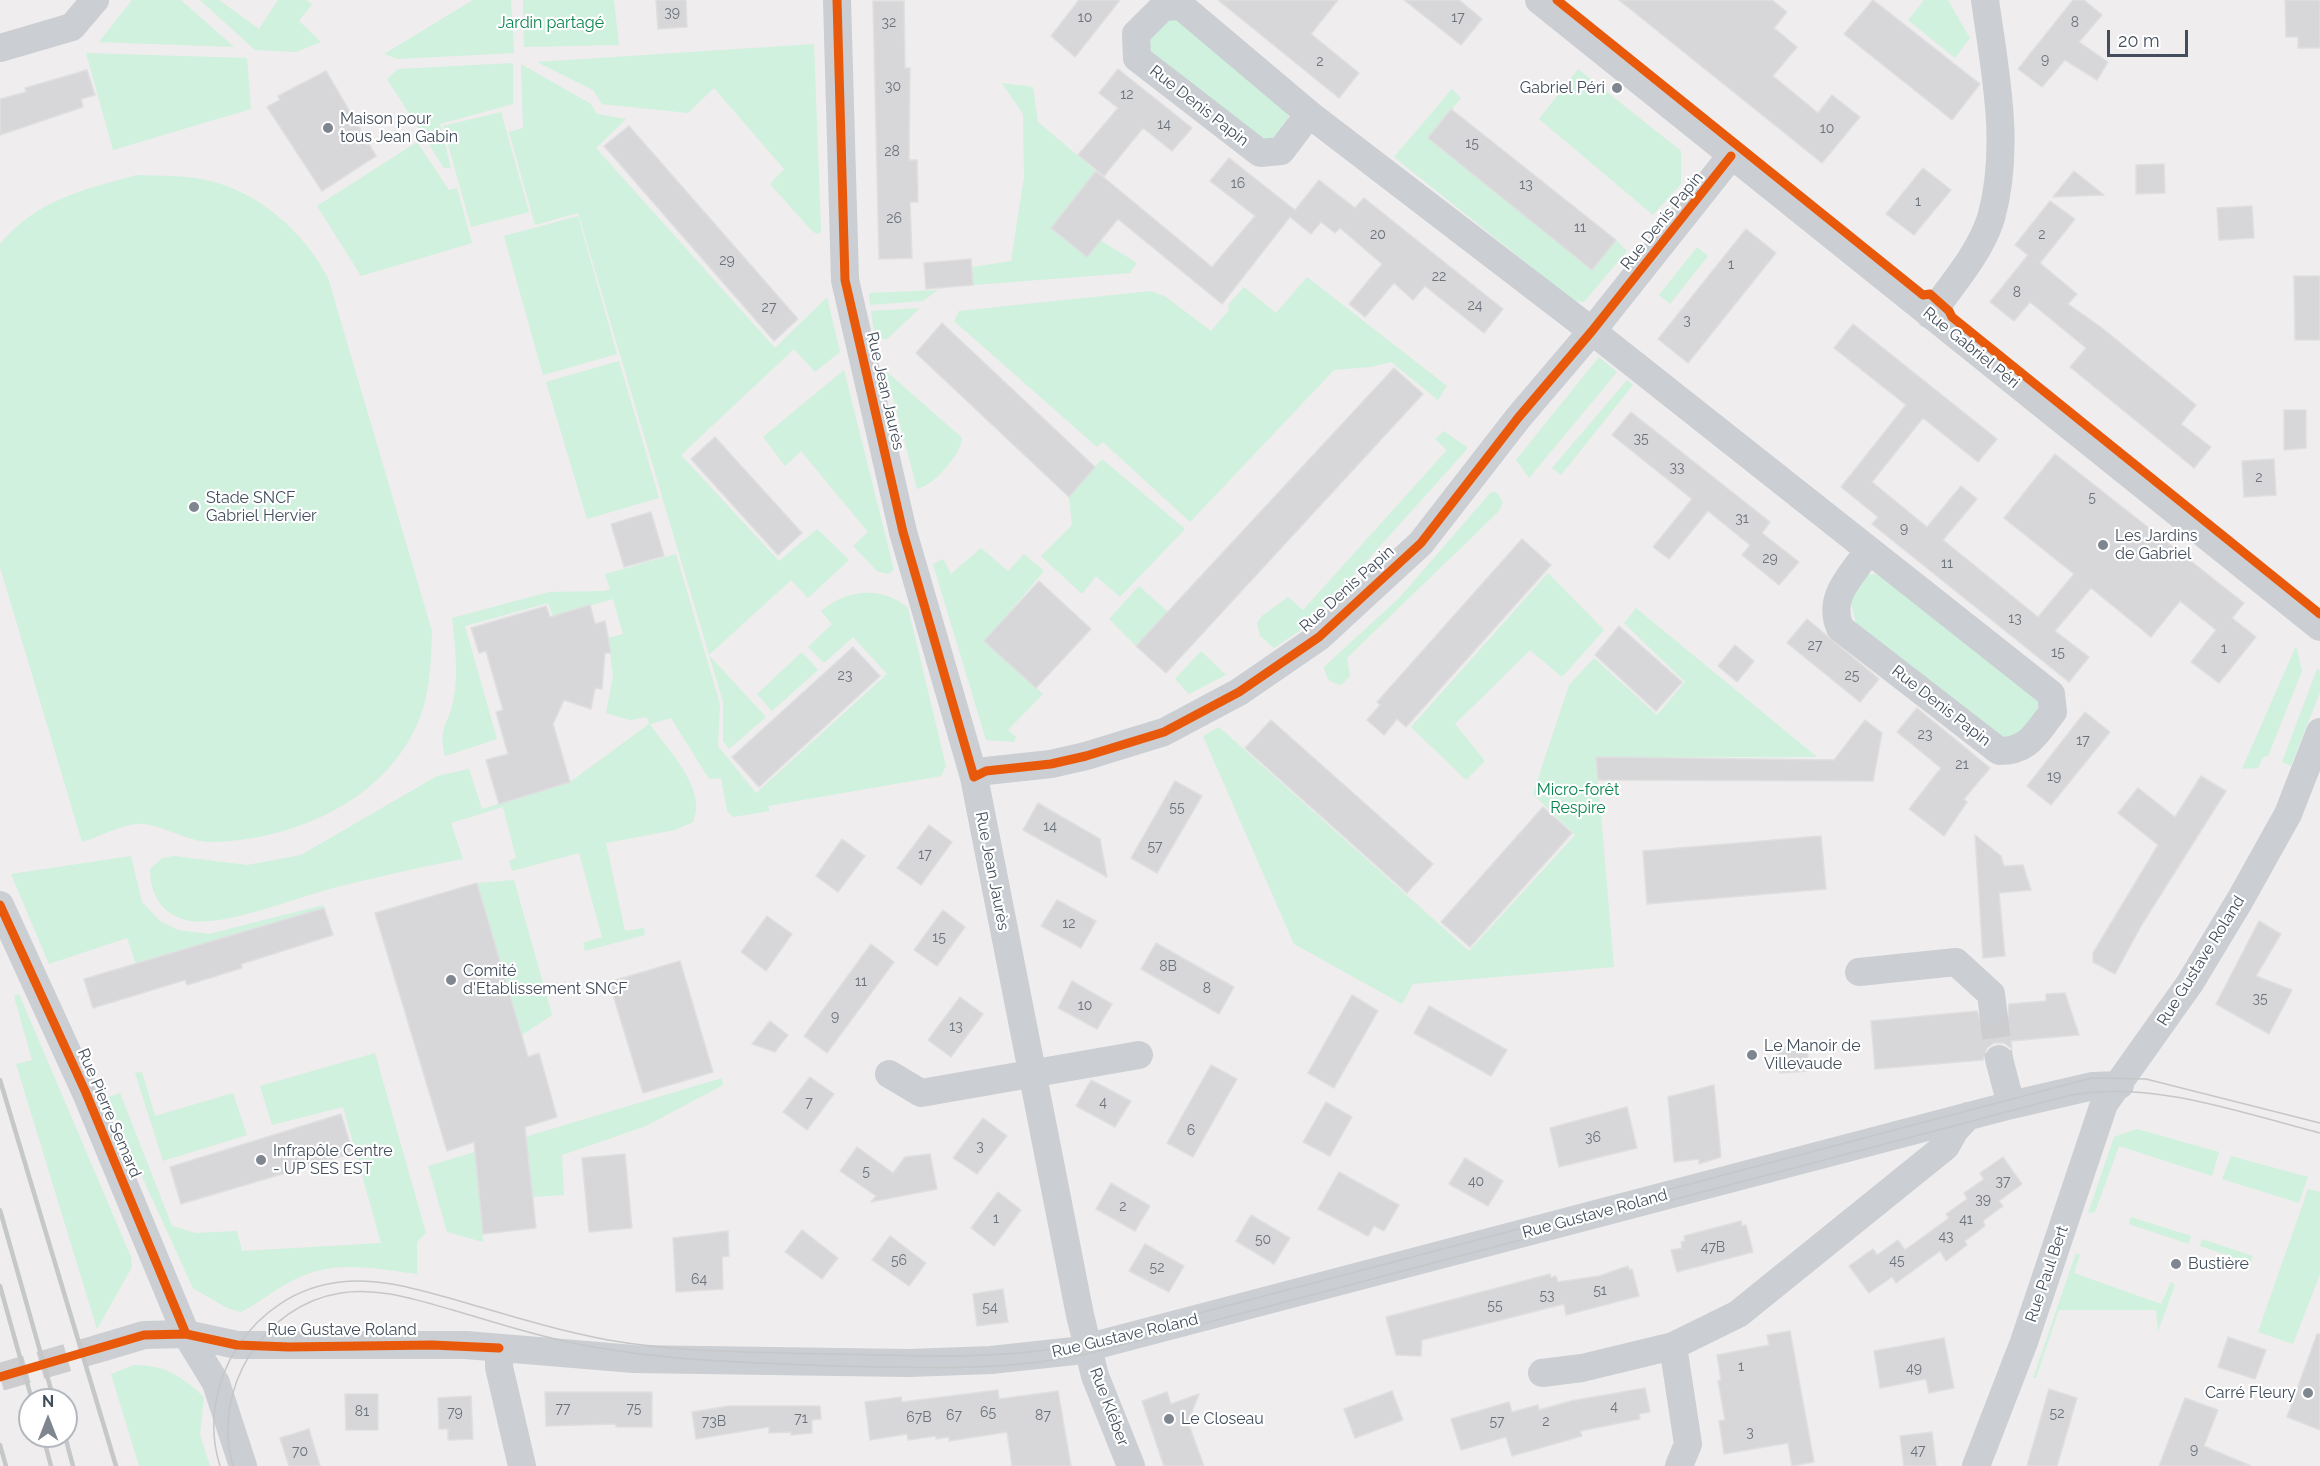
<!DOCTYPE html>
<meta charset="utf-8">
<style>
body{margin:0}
#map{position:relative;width:2320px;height:1466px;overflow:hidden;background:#efeded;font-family:Raleway,sans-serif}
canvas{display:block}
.north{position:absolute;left:18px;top:1388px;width:60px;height:60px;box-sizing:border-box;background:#fff;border:2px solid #b4b8be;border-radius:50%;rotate:0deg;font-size:16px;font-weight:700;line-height:24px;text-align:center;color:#434e5c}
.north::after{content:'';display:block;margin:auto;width:21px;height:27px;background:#7f868f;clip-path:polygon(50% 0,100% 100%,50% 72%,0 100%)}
.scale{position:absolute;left:2107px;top:30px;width:81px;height:27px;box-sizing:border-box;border:3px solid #434e5c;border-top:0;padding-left:8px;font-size:18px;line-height:21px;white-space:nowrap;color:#434e5c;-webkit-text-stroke:4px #fff;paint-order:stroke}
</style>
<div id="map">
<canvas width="2320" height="1466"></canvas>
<div class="north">N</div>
<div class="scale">20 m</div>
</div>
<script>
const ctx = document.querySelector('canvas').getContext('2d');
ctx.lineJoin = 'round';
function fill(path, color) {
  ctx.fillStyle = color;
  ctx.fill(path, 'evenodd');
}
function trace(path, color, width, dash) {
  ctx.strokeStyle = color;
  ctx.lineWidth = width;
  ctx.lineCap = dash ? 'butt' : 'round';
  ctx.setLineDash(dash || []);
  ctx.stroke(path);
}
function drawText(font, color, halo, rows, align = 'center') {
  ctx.font = font + ' Raleway,sans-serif';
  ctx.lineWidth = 4.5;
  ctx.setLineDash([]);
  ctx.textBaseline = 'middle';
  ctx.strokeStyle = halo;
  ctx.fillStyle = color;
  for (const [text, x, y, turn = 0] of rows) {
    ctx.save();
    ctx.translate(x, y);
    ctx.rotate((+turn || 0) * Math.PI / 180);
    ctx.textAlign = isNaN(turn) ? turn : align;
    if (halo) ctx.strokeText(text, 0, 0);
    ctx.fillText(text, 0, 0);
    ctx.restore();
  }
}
fill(new Path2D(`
 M132,0H181L234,47L99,42Z
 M200,0H219L259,29L278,0H306L312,4L299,21L321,42L296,52L255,50Z
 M473,0H511L514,53L398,59L384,54Z
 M523,0H614L619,45L524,47Z
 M1924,0H1948L1970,38L1955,58L1908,20Z
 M1169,13L1288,111V123L1276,138L1263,143L1143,54V39Z
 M814,44L821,232L819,234L813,232L770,184L784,169L714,88L688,113L602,104L593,90L537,62Z
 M86,53L247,58L251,109L113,150Z
 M513,63V104L440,124L451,168H444L387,79L398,69Z
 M521,64L591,104L597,114L626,119L596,148L775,348L827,297L840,352L815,372L794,349L681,455L779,561L817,529L849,560L808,598L791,580L709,655L766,717L729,749L723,741V702L578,213L535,225L509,132L523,128Z
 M1578,69L1681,151V184L1653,215L1539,119Z
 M1002,83L1033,87L1038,122L1096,171L1051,228L1100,240L1137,263L1130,273L973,285L972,267L1011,261L1024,177L1023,114Z
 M1452,89L1461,98L1428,138L1592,269L1616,240L1627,251L1584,302L1574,301L1394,157Z
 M501,112L529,212L471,227L443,126Z
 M417,142L449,190L457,188L472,243L361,276L317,206Z
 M137,175C159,176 184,175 206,180C258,191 304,232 328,278L432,631C431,664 430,699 415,729C378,805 288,841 209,842C188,842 156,822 138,824C120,825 99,837 82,842L0,567V244C36,200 85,189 137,175Z
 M578,216L617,354L543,375L504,236Z
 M1697,247L1708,256L1670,304L1659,295Z
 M1307,277L1447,386L1438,400L1391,362L1370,367L1334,370L1190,522L1103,442L1097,447L954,321L959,311L1151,291L1166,297L1211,331L1229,310L1228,305L1244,287L1276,313Z
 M938,290L923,301L870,305L869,293Z
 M920,308L887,339H875L871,311Z
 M1599,357L1617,372L1529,478L1516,460Z
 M619,361L659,498L587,519L546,382Z
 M844,370L894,570L888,574L877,571L853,546L868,532L801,451L785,466L763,437Z
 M886,371L962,438C961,455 933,486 917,489Z
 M1627,380L1633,385L1561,475L1552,468Z
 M1444,431L1468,448L1311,623L1274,648L1260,636L1257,623L1262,616L1288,597L1303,610L1447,450L1435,439Z
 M1102,459L1185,529L1120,597L1096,576L1082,594L1041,556L1072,525L1069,497Z
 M1491,492H1496L1503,502L1499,511L1347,658L1350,676L1341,685C1329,682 1326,679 1324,667L1400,597Z
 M981,548L1008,571L1024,554L1044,571L985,641L1043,694L1008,730L1016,737L1014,742L986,740L933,564L943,559L951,574Z
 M676,554L720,704L718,746L756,793L887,674L853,637L824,663L808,647L832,624L821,611C847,590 880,585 908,608L946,766L941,776L768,806L770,811L733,817L727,811L721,778L709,779L671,718L650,724C667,750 708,788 693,822L675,830L606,843L625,931L644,928L645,935L585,951L583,943L602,937L579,853L512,871L509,861L516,858L503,807L451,823L463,859C420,867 376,877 333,888C298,897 219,929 186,920C161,914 150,893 150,869L162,858L174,856L247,865L301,855L437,776L469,769L482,809L570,782L649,724L647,717L630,720L606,713L613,676L608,638L623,634L613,599L553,616L548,603L465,626L497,739L445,756C438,727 447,728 453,702C459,674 455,646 452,618L549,592L605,591L610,589L605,574Z
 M1548,573L1604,630L1562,677L1530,650L1455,724L1485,761L1466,780L1411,727Z
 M1866,574L1882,575L2037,700L2039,713L2024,736L2003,741L1857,627L1850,599Z
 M1139,586L1168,612L1136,646L1109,619Z
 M1636,608L1817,757H1596L1614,967L1413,984L1402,1004L1294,944L1203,736L1219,727L1469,951L1575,835L1533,794L1569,685L1594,658L1657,715L1685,682L1624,623Z
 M2296,646L2302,671L2268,756L2263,757L2258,768L2242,769Z
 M1201,651L1226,675L1189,694L1175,679Z
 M802,652L818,670L772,711L757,694Z
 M2317,669L2320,671V692L2291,766L2282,762Z
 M131,856L142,902L160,921L178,930L209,934L323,905L324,908L136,964L127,938L49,964L11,874Z
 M514,880L552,1015L522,1035L477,883Z
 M19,994L131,1257L132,1267L97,1329L16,1064L32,1060L14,996Z
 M375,1053L426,1233L417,1242V1274C379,1269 339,1260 302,1276C280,1285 262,1301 241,1312L227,1308L193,1288L106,1098L120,1093L172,1226L196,1233L237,1231L242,1251L381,1243L343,1107L272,1125L260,1086Z
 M142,1072L155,1116L233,1093L247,1135L163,1161L135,1073Z
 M722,1078L723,1085L646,1126L562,1155L564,1195L532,1197L483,1234V1242L447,1232L428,1166Z
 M2137,1129L2219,1152L2212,1176L2119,1146L2095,1212L2088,1213L2114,1137Z
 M2231,1156L2308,1177L2299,1203L2222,1179Z
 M2308,1189L2320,1192V1274L2293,1344L2258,1332Z
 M2131,1217L2191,1236L2189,1244L2129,1224Z
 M2202,1239L2253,1256L2250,1263L2200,1246Z
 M2076,1253L2080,1255L2074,1273L2161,1304L2171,1282L2175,1285L2158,1331L2156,1310H2059L2036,1378H2033Z
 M134,1365C166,1365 181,1376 204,1397L200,1435L210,1466H139L111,1374Z`), '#cff1de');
const building = new Path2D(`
 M656,0H686L687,27L658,29Z
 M1079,0H1120L1075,57L1051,36Z
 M1218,0H1338L1311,34L1359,73L1339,98Z
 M1404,0H1459L1482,19L1461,45Z
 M1619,0H1772L1787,12L1774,28L1797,47L1773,76L1818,113L1832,95L1860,117L1822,163Z
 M1873,0L1980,84L1952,120L1844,34Z
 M2073,0H2084L2102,15L2079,42L2108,62L2097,80L2065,60L2042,87L2018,69Z
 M2285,0H2320V48H2298V37H2286Z
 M873,1H904L905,68H910L909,160H917L918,202H910L912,258L879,259Z
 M1118,69L1192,128L1172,151L1143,128L1104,176L1078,155L1118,108L1099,93Z
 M87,70L95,95L81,99L83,107L0,135V99L26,92L25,88Z
 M326,71L376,156L322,191L267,107L280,100L278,96Z
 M1451,109L1616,240L1592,270L1428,138Z
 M629,126L798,319L774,341L604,146Z
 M1229,158L1295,210L1319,180L1355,208L1364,198L1503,309L1484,333L1425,286L1413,300L1394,283L1365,317L1349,304L1382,264L1340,228L1335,233L1321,222L1311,234L1290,217L1222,304L1118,219L1087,257L1051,228L1096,171L1212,267L1255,216L1210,181Z
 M2164,164L2165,193L2136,194V165Z
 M1923,168L1951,190L1914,235L1886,214Z
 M2074,171L2104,195L2053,197Z
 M2050,201L2075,219L2040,263L2077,294L2068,304L2102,328L2196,405L2181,424L2211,447L2194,468L2070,367L2086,348L2030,302L2014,321L1990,302L2028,255L2015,245Z
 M2252,206L2254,238L2219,240L2217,208Z
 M1746,229L1776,253L1688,363L1658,339Z
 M971,259L973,285L926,289L924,263Z
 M2294,276H2320V340H2295Z
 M942,323L1095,467L1069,497L916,353Z
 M1853,324L1997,439L1978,462L1923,418L1872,482L1927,527L1961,486L1977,499L1943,540L2038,617L2074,574L2004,518L2055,454L2244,603L2232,618L2256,637L2219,683L2191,662L2216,630L2180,601L2151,637L2091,588L2055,631L2089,657L2069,682L1872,524L1878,517L1841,487L1906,405L1834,348Z
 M1394,368L1423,394L1166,673L1136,646Z
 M2284,410H2306V448L2284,450Z
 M1631,412L1770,522L1762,533L1799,562L1779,585L1742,555L1750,545L1708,511L1669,559L1653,547L1692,499L1612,435Z
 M715,437L802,533L778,555L691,459Z
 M2274,459L2276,495L2244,497L2242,461Z
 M651,512L664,556L624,567L611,524Z
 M1522,539L1551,565L1406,727L1397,719L1384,735L1367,720L1380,705L1377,702Z
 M1039,581L1091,629L1036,688L984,641Z
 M590,605L595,624L605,621L611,653H605L602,689L595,688L591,709L564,700L553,724L570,782L499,804L486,760L508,754L496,712L503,710L486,651L479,653L471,628L546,606L550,617Z
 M1807,619L1879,679L1860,702L1787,643Z
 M1619,626L1682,682L1656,711L1595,655Z
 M1735,645L1754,661L1737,682L1718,666Z
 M853,647L880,676L759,787L732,757Z
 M1917,708L1990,768L1964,799L1967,802L1944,836L1909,809L1941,768L1897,732Z
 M2085,712L2110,732L2051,805L2027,786Z
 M1271,720L1433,864L1407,893L1245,748Z
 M1865,720L1882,733L1873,781L1598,780L1596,757L1834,760Z
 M2201,776L2226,791L2141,926L2115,974L2093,962V953L2158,845L2118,813L2138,788L2175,817Z
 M1175,781L1202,796L1157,873L1131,858Z
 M1038,803L1100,839L1107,877L1023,830Z
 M1543,807L1572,833L1470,947L1441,922Z
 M929,825L952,842L921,885L897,868Z
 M1975,835L2001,856L2004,866L2023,865L2031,890L1999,893L2005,956L1983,958Z
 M1821,836L1826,889L1647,904L1643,851Z
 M842,839L865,856L838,892L816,876Z
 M477,883L528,1057L539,1053L557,1117L525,1127L536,1228L483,1234L474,1142L447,1151L375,913Z
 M1057,900L1096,921L1081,948L1041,926Z
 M324,908L333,935L241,964L242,968L187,985L185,980L93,1008L84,979Z
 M943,910L965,927L937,966L914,950Z
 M767,916L792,934L766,971L741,952Z
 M2259,921L2281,934L2256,976L2292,990L2269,1034L2216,1004Z
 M1156,943L1234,987L1219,1014L1141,969Z
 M871,944L894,962L827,1053L804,1036Z
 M680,961L713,1072L643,1093L609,982Z
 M1072,981L1112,1004L1097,1029L1058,1008Z
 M2065,993L2079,1035L2011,1041L2012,1049L2004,1043H1994L1987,1048L1983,1060L1875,1069L1871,1021L1977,1011L1980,1019L1986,1025L1996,1026L2008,1017L2009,1004L2046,1001V994Z
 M1352,995L1378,1011L1334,1088L1308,1073Z
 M960,997L983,1014L951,1057L928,1040Z
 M1429,1006L1507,1050L1491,1076L1414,1033Z
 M770,1021L788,1035L775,1052L752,1044Z
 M1807,1044L1809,1071L1780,1073L1776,1047Z
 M1211,1065L1237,1079L1193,1157L1167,1143Z
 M810,1077L834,1094L807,1130L783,1112Z
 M1091,1080L1131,1101L1115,1127L1076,1106Z
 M1714,1085L1721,1157L1699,1164V1159L1674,1162L1668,1097Z
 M1326,1102L1352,1117L1330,1156L1303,1142Z
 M1627,1107L1637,1148L1559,1167L1550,1128Z
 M341,1114L353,1153L181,1204L170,1167Z
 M983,1118L1007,1136L977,1174L953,1158Z
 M857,1147L893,1173L905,1157L930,1154L937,1189L871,1202L876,1196L840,1171Z
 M625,1154L632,1228L589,1232L582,1158Z
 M2003,1157L2022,1184L1999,1201L2003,1206L1983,1221L1985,1226L1965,1241L1967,1245L1946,1261L1940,1251L1896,1283L1892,1277L1869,1293L1849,1266L1873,1249L1877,1255L1898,1240L1905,1250L1949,1218L1946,1214L1967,1199L1964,1193L1984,1179L1980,1173Z
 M1465,1158L1503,1181L1488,1206L1449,1184Z
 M1339,1172L1399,1205L1384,1231L1374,1226L1368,1236L1318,1209Z
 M1111,1183L1150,1206L1135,1231L1096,1209Z
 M998,1192L1021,1210L994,1246L971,1228Z
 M1251,1215L1290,1238L1274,1264L1236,1241Z
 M1741,1221L1742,1226L1746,1225L1753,1252L1677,1272L1671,1250L1682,1248L1681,1242L1685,1241L1684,1236Z
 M802,1230L838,1258L822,1279L785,1252Z
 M728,1231L729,1256L722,1257L723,1289L676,1292L673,1238Z
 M890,1236L926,1263L909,1286L872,1260Z
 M1145,1244L1184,1266L1169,1292L1129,1271Z
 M1628,1266L1629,1270L1632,1269L1639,1296L1566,1315L1564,1304L1422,1340L1421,1356L1396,1355L1386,1317L1550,1274L1551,1278L1556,1276L1558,1282L1599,1276Z
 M1003,1289L1008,1322L977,1326L973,1294Z
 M1790,1331L1814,1462L1792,1466L1788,1443L1724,1454L1719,1421L1725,1420L1718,1381L1721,1380L1717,1355L1769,1345L1767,1335Z
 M2317,1334H2320V1430L2287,1417Z
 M2228,1337L2266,1350L2255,1379L2218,1367Z
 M1944,1338L1954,1388L1929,1393L1926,1379L1880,1388L1874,1351Z
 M1645,1388L1650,1412L1639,1414L1640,1419L1580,1431L1582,1436L1512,1456L1506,1437L1461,1450L1451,1419L1509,1402L1512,1412L1538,1405L1539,1410L1571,1401Z
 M2049,1389L2077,1398L2057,1466H2027Z
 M998,1390L999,1399L1058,1391L1071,1466H1012L1007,1432L949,1441V1437L936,1439V1436L908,1440L907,1434L870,1440L865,1402L901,1397L902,1402Z
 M1392,1391L1403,1420L1355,1438L1344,1409Z
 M545,1392H652V1427H616V1424L546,1426Z
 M1167,1392L1171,1404L1199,1394L1190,1417L1192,1424L1189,1425L1204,1466H1164L1142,1401Z
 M345,1394H378V1430H346Z
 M471,1396L473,1439L448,1440V1429H439L438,1398Z
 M2185,1398L2218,1410L2204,1446L2251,1466H2159Z
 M729,1406H820L821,1419L812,1420V1433L791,1435V1432L769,1433V1427L696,1439L692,1412Z
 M309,1429L320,1466H289L280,1438Z
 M1932,1432L1936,1466H1904L1900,1436Z`);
fill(building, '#d7d6d9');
trace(building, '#dfdfe0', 1.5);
trace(new Path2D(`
 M1993,1010L1999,1059
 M0,1377L104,1347`), '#cdcdd0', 28, [28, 14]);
trace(new Path2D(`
 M837,0L845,280L903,532L974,777L1080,1315L1095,1376L1131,1466
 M1539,0L2320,627
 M0,48L72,27L95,0
 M1309,114L1281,151L1260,153L1137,58L1136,34L1163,7L1181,6L1309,114L1592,331L2051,694L2053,712C2035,734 2029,751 1999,751L1840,628C1827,596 1851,577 1868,551
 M1930,315C1951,286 1980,253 1991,218C2011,146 1995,72 1985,0
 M974,777L986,771L1051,764L1086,756L1164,732L1239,692L1319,637L1421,543L1518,418L1592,331L1731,156
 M0,905L86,1093L186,1334L216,1383L243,1466
 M1859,972L1956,962L1991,994L1993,1010
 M1999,1059L2011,1105
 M889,1074L921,1093L1139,1055
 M1673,1346L1738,1314L1946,1146L1955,1130L1968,1116
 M104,1347L144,1335L186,1334L237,1345H466L634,1359L908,1363L991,1360L1074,1351L2011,1105L2093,1086L2120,1085
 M499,1348V1367L522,1466
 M1542,1373L1582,1368L1673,1346L1688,1444L1679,1466
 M1976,1466L2024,1342L2104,1104L2190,983L2240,900L2288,814L2320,732`), '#cbced2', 28);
trace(new Path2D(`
 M220,1466C194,1383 253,1292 340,1282C382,1277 423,1291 463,1302C511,1316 559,1331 608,1340C683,1353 758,1352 833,1354C916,1356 997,1360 1078,1345L2092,1078L2146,1079L2320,1123
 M233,1466C211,1391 262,1305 341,1293C379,1287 416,1300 453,1310C493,1322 533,1335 573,1343C661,1361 748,1363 837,1366C922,1368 1011,1372 1095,1352L2071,1095C2156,1081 2238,1112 2320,1133`), '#c5c7c9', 1.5);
trace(new Path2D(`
 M0,1080L116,1466
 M0,1210L54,1400
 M0,1286L32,1400
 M43,1436L51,1466
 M65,1436L73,1466
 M0,1445L6,1466`), '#c5c7c9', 4.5);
trace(new Path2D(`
 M837,0L845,280L903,532L974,777L986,771L1051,764L1086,756L1164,732L1239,692L1319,637L1421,543L1518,418L1592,331L1731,156
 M1557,0L1923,295L1930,294L1949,311L1952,317L2320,614
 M0,905L86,1093L186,1334
 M0,1377L144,1335L186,1334L237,1345L289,1347L432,1345L499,1348`), '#e8590c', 9);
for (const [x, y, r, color] of [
 [1617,88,6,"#7f868f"],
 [328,128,6,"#7f868f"],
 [194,507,6,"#7f868f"],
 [2103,545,6,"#7f868f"],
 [451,980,6,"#7f868f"],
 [1752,1055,6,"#7f868f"],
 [261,1160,6,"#7f868f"],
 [2176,1264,6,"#7f868f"],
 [2308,1393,6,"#7f868f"],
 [1169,1419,6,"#7f868f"]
]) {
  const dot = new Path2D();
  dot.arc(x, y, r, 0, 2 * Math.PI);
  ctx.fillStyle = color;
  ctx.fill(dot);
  trace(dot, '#fff', 2);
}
drawText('14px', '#6a727c', null, [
 ["39",672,13],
 ["10",1085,18],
 ["17",1458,18],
 ["32",889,23],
 ["8",2075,23],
 ["9",2045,60],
 ["2",1320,62],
 ["30",893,87],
 ["12",1127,95],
 ["14",1164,125],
 ["10",1827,129],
 ["15",1472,144],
 ["28",892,152],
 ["16",1238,184],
 ["13",1526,185],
 ["1",1918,202],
 ["26",894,219],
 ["11",1580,228],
 ["20",1378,235],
 ["2",2042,235],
 ["29",727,261],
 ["1",1731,265],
 ["22",1439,277],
 ["8",2017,293],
 ["24",1475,306],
 ["27",769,308],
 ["3",1687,321],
 ["35",1641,439],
 ["33",1677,468],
 ["2",2259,478],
 ["5",2092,498],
 ["31",1742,519],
 ["9",1904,529],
 ["29",1770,559],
 ["11",1947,564],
 ["13",2015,619],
 ["27",1815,646],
 ["1",2224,649],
 ["15",2058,653],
 ["23",845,676],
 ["25",1852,676],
 ["23",1925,735],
 ["17",2083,741],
 ["21",1962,765],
 ["19",2054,777],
 ["55",1177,808],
 ["14",1050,827],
 ["57",1155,847],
 ["17",925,855],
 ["12",1069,924],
 ["15",939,938],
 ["8B",1168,967],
 ["11",861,982],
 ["8",1207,989],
 ["35",2260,999],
 ["10",1085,1006],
 ["9",835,1017],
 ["13",956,1027],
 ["7",809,1103],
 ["4",1103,1103],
 ["6",1191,1131],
 ["36",1593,1138],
 ["3",980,1147],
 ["5",866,1172],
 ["40",1476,1182],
 ["37",2003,1182],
 ["39",1983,1200],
 ["2",1123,1207],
 ["1",996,1219],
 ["41",1966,1220],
 ["43",1946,1237],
 ["50",1263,1240],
 ["47B",1713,1248],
 ["56",899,1261],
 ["45",1897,1261],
 ["52",1157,1268],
 ["64",699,1280],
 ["51",1600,1291],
 ["53",1547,1296],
 ["55",1495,1306],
 ["54",990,1308],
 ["1",1741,1367],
 ["49",1914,1369],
 ["4",1614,1407],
 ["77",563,1409],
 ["75",634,1409],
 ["81",362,1412],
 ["79",455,1413],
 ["65",988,1413],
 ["52",2057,1414],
 ["67",954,1416],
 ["87",1043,1416],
 ["67B",919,1418],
 ["71",801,1419],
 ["73B",714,1422],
 ["57",1497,1422],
 ["2",1546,1422],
 ["3",1750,1433],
 ["9",2194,1450],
 ["47",1918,1451],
 ["70",300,1452]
]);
drawText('16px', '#0b8550', '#fff', [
 ["Jardin partagé",551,23],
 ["Micro-forêt",1578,790],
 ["Respire",1578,808]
]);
drawText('16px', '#434e5c', '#fff', [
 ["Gabriel Péri",1605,88,"right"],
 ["Maison pour",340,119],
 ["tous Jean Gabin",340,137],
 ["Stade SNCF",206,498],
 ["Gabriel Hervier",206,516],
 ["Les Jardins",2115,536],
 ["de Gabriel",2115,554],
 ["Comité",463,971],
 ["d'Etablissement SNCF",463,989],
 ["Le Manoir de",1764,1046],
 ["Villevaude",1764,1064],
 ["Infrapôle Centre",273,1151],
 ["- UP SES EST",273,1169],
 ["Bustière",2188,1264],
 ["Carré Fleury",2296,1393,"right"],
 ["Le Closeau",1181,1419]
], 'left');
drawText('16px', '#434e5c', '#fff', [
 ["Rue Denis Papin",1199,106,38],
 ["Rue Denis Papin",1662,221,-51],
 ["Rue Gabriel Péri",1971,348,39],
 ["Rue Jean Jaurès",885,391,77],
 ["Rue Denis Papin",1347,589,-42],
 ["Rue Denis Papin",1941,706,38],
 ["Rue Jean Jaurès",992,871,79],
 ["Rue Gustave Roland",2201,961,-58],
 ["Rue Pierre Semard",109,1113,67],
 ["Rue Gustave Roland",1595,1214,-15],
 ["Rue Paul Bert",2047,1274,-71],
 ["Rue Gustave Roland",342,1330],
 ["Rue Gustave Roland",1125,1336,-13],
 ["Rue Kléber",1109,1407,69]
]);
</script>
